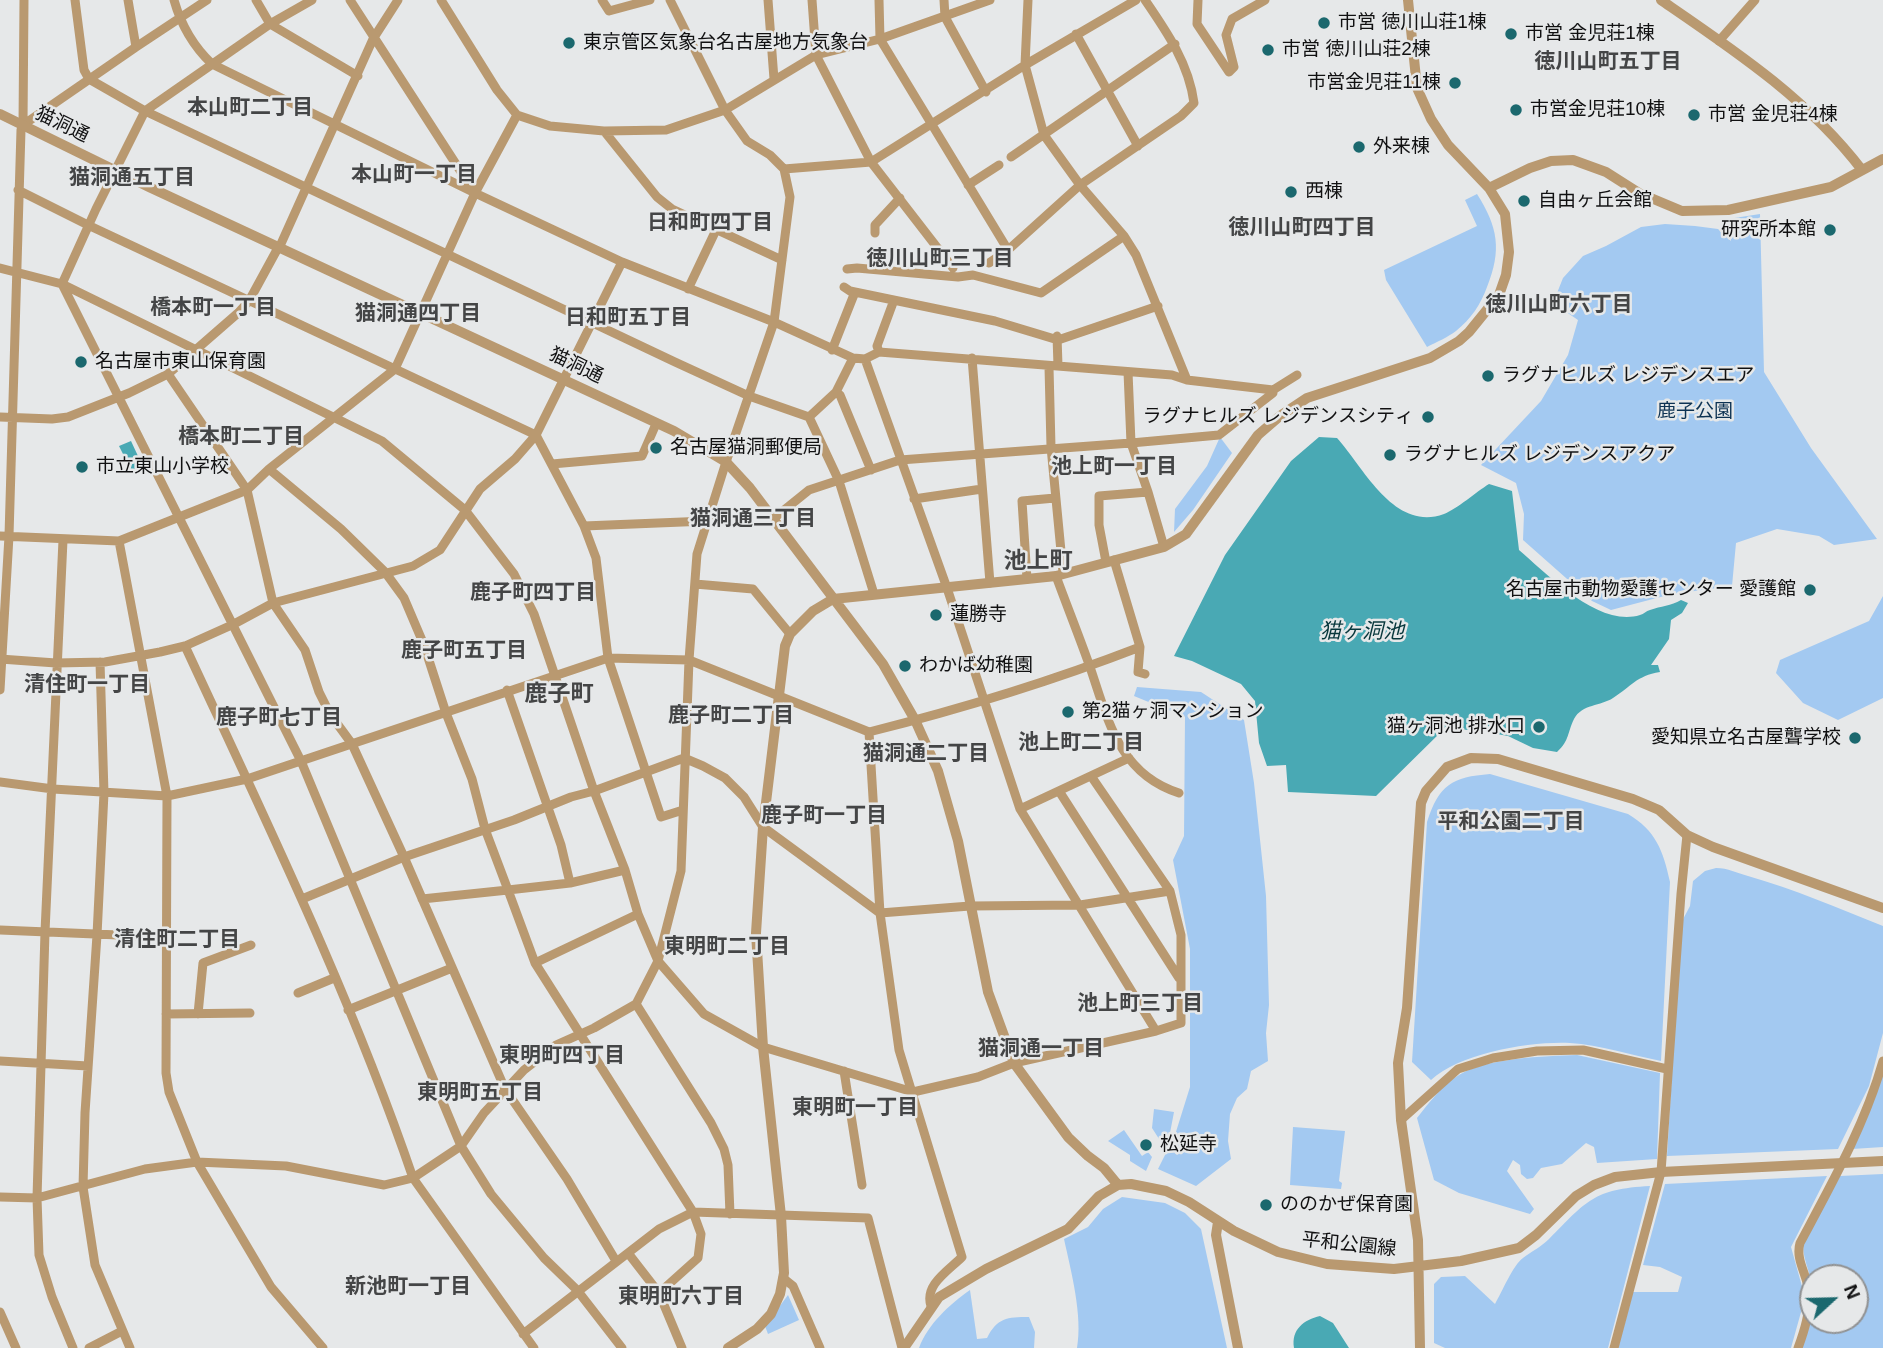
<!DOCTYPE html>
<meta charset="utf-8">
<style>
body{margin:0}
#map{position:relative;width:1883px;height:1348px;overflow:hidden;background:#e6e8e9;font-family:Helvetica,sans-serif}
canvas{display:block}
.north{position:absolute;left:1799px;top:1264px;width:70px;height:70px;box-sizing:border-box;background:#e6e8e9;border:2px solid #919293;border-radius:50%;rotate:68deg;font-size:19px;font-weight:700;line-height:28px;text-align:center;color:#111112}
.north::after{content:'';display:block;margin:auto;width:24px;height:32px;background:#1b686e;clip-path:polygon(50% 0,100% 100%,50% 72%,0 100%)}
</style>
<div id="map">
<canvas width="1883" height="1348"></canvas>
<div class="north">N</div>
</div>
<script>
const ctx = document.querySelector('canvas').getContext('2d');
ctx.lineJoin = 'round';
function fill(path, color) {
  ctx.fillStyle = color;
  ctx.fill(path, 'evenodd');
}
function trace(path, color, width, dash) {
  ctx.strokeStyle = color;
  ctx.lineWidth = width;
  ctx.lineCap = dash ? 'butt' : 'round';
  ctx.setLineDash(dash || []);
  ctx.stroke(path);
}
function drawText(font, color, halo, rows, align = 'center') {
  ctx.font = font + ' Helvetica,"Noto Sans JP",sans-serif';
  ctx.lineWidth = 5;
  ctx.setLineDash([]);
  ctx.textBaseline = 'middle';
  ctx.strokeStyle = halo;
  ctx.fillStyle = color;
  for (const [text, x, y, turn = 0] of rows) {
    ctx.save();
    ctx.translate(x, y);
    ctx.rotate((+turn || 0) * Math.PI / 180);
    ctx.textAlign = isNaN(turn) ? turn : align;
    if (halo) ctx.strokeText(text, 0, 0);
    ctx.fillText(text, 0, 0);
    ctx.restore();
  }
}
fill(new Path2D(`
 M1477,194C1498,227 1502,250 1487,287C1481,304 1471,319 1456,331C1448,337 1437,342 1427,347L1386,280L1384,270L1477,226L1465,200Z
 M1760,214L1764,372L1811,448L1877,539L1834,545L1819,536L1777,529L1736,543L1732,586L1672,594L1611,610L1592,601L1523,540L1524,514L1516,483L1481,465L1541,401L1568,355L1578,320L1553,303L1563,278L1583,256L1606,246L1641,227L1665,224L1695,226L1718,229L1731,241L1728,219Z
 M1220,437L1232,453L1193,510L1174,532L1175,509L1207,466Z
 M1883,596V698L1838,720L1803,703L1776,673L1780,660L1869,621Z
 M1137,687L1201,692L1244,720L1254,783L1266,896L1269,1005L1266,1033L1268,1061L1251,1071L1247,1089L1237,1098L1230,1114L1228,1141L1231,1159L1196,1186L1158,1169L1175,1135L1190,1087V949L1173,860L1184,836L1185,717L1134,696Z
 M1490,774L1628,814C1656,831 1663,850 1670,882L1661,1061C1631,1055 1600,1045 1570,1043C1531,1041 1460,1053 1431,1080L1412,1062L1427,822C1439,785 1452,777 1490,774Z
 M1716,868C1728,868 1737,873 1748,876C1794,889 1838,908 1883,926V1033L1869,1086L1838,1149L1667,1156L1681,923L1690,906L1693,881L1705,871Z
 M1577,1055L1660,1073L1657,1159L1597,1163L1594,1147L1586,1143L1562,1164L1541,1168L1533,1178L1527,1179L1521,1174L1520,1165L1513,1160L1507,1171L1534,1209L1530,1214L1459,1193L1434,1180L1417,1118C1429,1103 1442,1085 1459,1075C1486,1058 1545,1056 1577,1055Z
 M1883,1073V1147L1852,1149Z
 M1154,1109L1174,1112L1170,1133L1161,1142L1152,1128Z
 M1293,1127L1345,1131L1339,1181L1342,1183L1341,1189L1290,1185Z
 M1124,1130L1142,1156L1148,1152L1152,1157L1146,1171L1130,1161V1155L1108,1141Z
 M1883,1174V1348H1802C1805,1331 1812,1311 1812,1293C1813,1276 1803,1262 1803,1245L1840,1176ZM1813,1278H1855V1320H1813Z
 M1827,1176L1791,1247L1803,1290V1305L1791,1348H1618L1633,1292H1678L1682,1277L1660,1267L1643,1265L1665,1184Z
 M1650,1186L1608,1348H1445L1434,1343V1284L1441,1277L1465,1276L1495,1304C1502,1292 1513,1265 1523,1258C1532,1251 1541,1247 1549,1239C1587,1201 1593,1189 1650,1186Z
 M1122,1197L1165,1203L1185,1213L1201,1229L1227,1348H1077C1083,1316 1071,1271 1064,1239L1088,1227L1103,1209Z
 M970,1290L977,1339L987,1338C997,1318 1007,1317 1029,1317L1035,1332L1034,1348H919C928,1324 949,1305 970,1290Z
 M788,1295L799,1320L768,1334L765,1326Z`), '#a3c9f1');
fill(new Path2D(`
 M1319,437L1337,438C1364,468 1394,532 1444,514C1457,509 1476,492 1489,484L1512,491L1519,550C1547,574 1599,628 1640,615C1644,614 1646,611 1650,610C1661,606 1671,606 1681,600L1688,603L1682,613L1671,620L1669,639L1651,665H1658L1660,672C1636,676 1632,686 1613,698C1601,706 1582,704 1574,719C1567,733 1570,740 1557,752L1533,748L1508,736L1480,731L1445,728L1376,796L1288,792L1286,765L1267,766L1259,743L1255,701L1241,684L1192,661L1174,656L1225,555L1291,461Z
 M131,441L144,469L133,474L119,446Z
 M1320,1316L1333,1323L1349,1348H1294C1291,1329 1304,1320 1320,1316Z`), '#49a9b4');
trace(new Path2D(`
 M75,0L84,70L89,79L145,111L675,362L749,396L809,417L839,481L874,594
 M174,0C181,25 193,46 212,64L475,193
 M256,0L270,24L358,76
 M350,0L474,192
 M441,0L497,90L517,115L550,126L604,131L666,130L725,110L816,55L880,39L990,0
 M602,0L609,11L650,0
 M768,0L774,79
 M879,0L880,39L1008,250L1080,185L1044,135L1025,65L1028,0
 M944,0L945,17L986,92
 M1145,0C1167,32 1189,64 1194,103L1181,116L1080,185L1124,236L1136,255L1187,380
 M1198,0L1197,24L1229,72L1234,67L1226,35L1232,19L1265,0
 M1076,34L1138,146
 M1719,41L1755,0
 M136,47L207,0
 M23,125L136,47L128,0
 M604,131L657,197L672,209L782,260
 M1011,157L1175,44
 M784,169L871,162L816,55L812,0
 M968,185L999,165
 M18,190L90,226L536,435L584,526L596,558L608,658L661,817L683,810
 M475,193L517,115
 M875,233V225L900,198
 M280,246L373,39L398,0
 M989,263L1008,250
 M0,268L62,284L382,441L465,510L514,574L534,614L594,791L571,797L514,820L404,857L302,899
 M953,268L871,162L1025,65L1136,0
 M847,269L857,268L958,277L973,275L1041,293L1124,236
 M62,284L301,761L461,1146L491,1194L544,1258L577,1290L622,1348
 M62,284L96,209L145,111L270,24L312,0
 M844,287L850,291L995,321L1058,340L1158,306
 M688,289L716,230
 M1057,336L1058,366
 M832,350L855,292
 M879,352L877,346L894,300
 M972,358L990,583
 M865,359L879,352L1172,375L1187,380L1273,390
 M1049,367L1051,447L1063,572
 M1128,372L1131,443L1219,435L1273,393V390L1297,375
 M168,374L247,490L273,603L305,650L319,692L330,714L352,744L404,857L505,1089L567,1179L616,1261
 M836,392L840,395L871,470
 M0,417L52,419L68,417L129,393L168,374L238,313L249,301L279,246
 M809,417L836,392L853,358
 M552,464L642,456L656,424
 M269,469L341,529L385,572L404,598L424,645L446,713L472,779L485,829L508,890L570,883L625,870L638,914L658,961L704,1014L763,1047L913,1092L978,1077L1014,1063L1156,1031L1020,809L947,588L865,359L853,358L774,322L622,262
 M1148,492L1164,547
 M914,499L982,489
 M773,519L809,490L900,460L1131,443L1148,492L1099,496V525L1106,562
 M584,526L707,521
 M0,536L119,541
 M63,540L45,932L37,1198L39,1255L52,1297L73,1348
 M1114,560L1140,647L1138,672L1145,674
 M1056,576C1067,606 1079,636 1090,667C1108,720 1119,774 1179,793
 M1027,579L1022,501L1055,498
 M695,584L753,589L790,634
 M185,646C266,821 351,996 413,1178L461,1146L484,1113L524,1070L556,1045L594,1028L636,1004L711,1123L724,1149L728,1165L730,1214
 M0,659L56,663L105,662L160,652L185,646L234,624L273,603L413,566L440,550L480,489L515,459L536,435L622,262L475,193L395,369L269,469L247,490L119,541L167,796L53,789L0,782
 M100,662L104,793L97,935L85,1113L83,1187L95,1265L130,1348
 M0,690L9,536L21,130L23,125L24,0
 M507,690L561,845L570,883
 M869,732C961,709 1052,681 1140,647
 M1091,776L1170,891L1181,935V1023L1156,1031
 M1059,791L1179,978
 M1020,809L1129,758
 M625,870L594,791L684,758L703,766L725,778L744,797L763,827L880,913L970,906L1080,905L1170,891
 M422,899L508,890L535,963L693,1212L701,1234L698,1258L659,1293
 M0,930L166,937
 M535,963L638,914
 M298,993L334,978
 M636,1004L658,961L681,871L689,660L869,732L880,913L899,1050L962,1257C948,1271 924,1285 931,1306
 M348,1010L452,968
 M166,1014L250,1013
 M198,1014L203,963L251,945
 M0,1061L88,1066
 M844,1071L862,1185
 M1401,1120L1458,1069L1493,1058L1537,1051L1583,1050L1667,1069
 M0,1197L37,1198L145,1169L197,1162L271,1287L323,1348
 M628,1253L659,1293L682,1348
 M783,1278L793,1286L820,1348
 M0,1312L16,1348
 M523,1334L659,1229L693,1212L868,1218L902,1348
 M89,1348L122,1331
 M534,1348L413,1178L384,1185L286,1166L197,1162L169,1092L166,1073L167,796L247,779L608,658L689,660L697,554L726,462L774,322L790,197L784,169L770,155L747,141L725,110L670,0
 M1614,1348L1661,1172L1681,894L1687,835
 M1798,1348C1804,1332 1811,1310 1809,1293C1808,1276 1795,1260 1800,1243C1831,1185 1865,1125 1883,1061`), '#b99970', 9);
trace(new Path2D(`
 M1661,0C1734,50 1808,99 1862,170
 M0,114L149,187L674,431L726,462L750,488L883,664L915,720L938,771L958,841L988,992L1014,1063L1068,1137L1088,1156L1104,1168L1118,1185
 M1489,188L1530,168L1551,161L1573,160L1606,172L1639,193L1682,211L1728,210L1831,187L1883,159
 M1218,1222L1216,1235L1238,1348
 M728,1348L757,1329L771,1314L780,1294L784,1273L781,1216L763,1047L756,933L763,827L785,646L790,634L813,611L833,599L1056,576L1164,547L1186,534L1258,435L1280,416L1307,398L1430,358L1459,341L1469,332L1499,295L1506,275L1509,252L1505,214L1489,188L1448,145L1431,119L1417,88L1408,0
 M904,1348L939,1297L986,1269L1068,1229L1099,1196L1118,1185L1131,1184L1166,1191L1189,1202L1234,1231L1278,1252L1327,1264L1394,1269L1461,1261L1519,1248L1536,1235L1576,1196L1594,1185L1615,1177L1661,1172L1883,1161
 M1420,1348L1418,1240L1401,1120L1398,1063L1407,1008L1421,803L1426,791L1447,767L1471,758L1498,759L1633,799L1659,810L1687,835L1713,847L1883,908`), '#b99970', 10);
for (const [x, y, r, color] of [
 [1324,23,7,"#1b686e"],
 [1511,34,7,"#1b686e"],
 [569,43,7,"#1b686e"],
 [1268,50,7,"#1b686e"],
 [1455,83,7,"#1b686e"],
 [1516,110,7,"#1b686e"],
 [1694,115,7,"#1b686e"],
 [1359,147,7,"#1b686e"],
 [1291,192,7,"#1b686e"],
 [1524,201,7,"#1b686e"],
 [1830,230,7,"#1b686e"],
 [81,362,7,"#1b686e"],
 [1488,376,7,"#1b686e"],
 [1428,417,7,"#1b686e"],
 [656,448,7,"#1b686e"],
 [1390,455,7,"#1b686e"],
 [82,467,7,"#1b686e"],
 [1810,590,7,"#1b686e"],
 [936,615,7,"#1b686e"],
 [905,666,7,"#1b686e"],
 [1068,712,7,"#1b686e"],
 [1539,727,7,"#1b686e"],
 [1855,738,7,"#1b686e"],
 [1146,1145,7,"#1b686e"],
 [1266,1205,7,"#1b686e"]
]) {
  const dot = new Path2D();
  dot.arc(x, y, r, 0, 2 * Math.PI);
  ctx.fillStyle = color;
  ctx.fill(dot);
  trace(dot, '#e6e8e9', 2.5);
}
drawText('19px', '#111112', '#e6e8e9', [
 ["市営 徳川山荘1棟",1338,23],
 ["市営 金児荘1棟",1525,34],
 ["東京管区気象台名古屋地方気象台",583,43],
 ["市営 徳川山荘2棟",1282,50],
 ["市営金児荘11棟",1441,83,"right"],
 ["市営金児荘10棟",1530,110],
 ["市営 金児荘4棟",1708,115],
 ["外来棟",1373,147],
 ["西棟",1305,192],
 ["自由ヶ丘会館",1538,201],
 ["研究所本館",1816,230,"right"],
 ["名古屋市東山保育園",95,362],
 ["ラグナヒルズ レジデンスエア",1502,376],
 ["ラグナヒルズ レジデンスシティ",1414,417,"right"],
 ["名古屋猫洞郵便局",670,448],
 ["ラグナヒルズ レジデンスアクア",1404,455],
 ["市立東山小学校",96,467],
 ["名古屋市動物愛護センター 愛護館",1796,590,"right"],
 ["蓮勝寺",950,615],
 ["わかば幼稚園",919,666],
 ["第2猫ヶ洞マンション",1082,712],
 ["猫ヶ洞池 排水口",1525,727,"right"],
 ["愛知県立名古屋聾学校",1841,738,"right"],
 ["松延寺",1160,1145],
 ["ののかぜ保育園",1280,1205]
], 'left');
drawText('19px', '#111112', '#e6e8e9', [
 ["猫洞通",62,125,26],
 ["猫洞通",576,366,26],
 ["平和公園線",1349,1245,6]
]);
drawText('19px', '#0d3253', '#e6e8e9', [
 ["鹿子公園",1695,412]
]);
drawText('bold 21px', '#444546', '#e6e8e9', [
 ["徳川山町五丁目",1608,62],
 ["本山町二丁目",250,108],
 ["本山町一丁目",414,175],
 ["猫洞通五丁目",132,178],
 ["日和町四丁目",710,223],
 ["徳川山町四丁目",1302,228],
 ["徳川山町三丁目",940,259],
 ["徳川山町六丁目",1559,305],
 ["橋本町一丁目",213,308],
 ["猫洞通四丁目",418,314],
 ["日和町五丁目",628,318],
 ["橋本町二丁目",241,437],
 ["池上町一丁目",1114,467],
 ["猫洞通三丁目",753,519],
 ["鹿子町四丁目",533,593],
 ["鹿子町五丁目",464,651],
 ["清住町一丁目",87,685],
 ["鹿子町二丁目",731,716],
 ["鹿子町七丁目",279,718],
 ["池上町二丁目",1081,743],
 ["猫洞通二丁目",926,754],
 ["鹿子町一丁目",824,816],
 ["平和公園二丁目",1511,822],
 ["清住町二丁目",177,940],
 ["東明町二丁目",727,947],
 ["池上町三丁目",1140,1004],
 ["猫洞通一丁目",1041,1049],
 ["東明町四丁目",562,1056],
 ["東明町五丁目",480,1093],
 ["東明町一丁目",855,1108],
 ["新池町一丁目",408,1287],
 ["東明町六丁目",681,1297]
]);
drawText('italic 21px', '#08373c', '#e6e8e9', [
 ["猫ヶ洞池",1362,632]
]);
drawText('bold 23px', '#444546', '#e6e8e9', [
 ["池上町",1038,562],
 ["鹿子町",559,695]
]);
</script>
